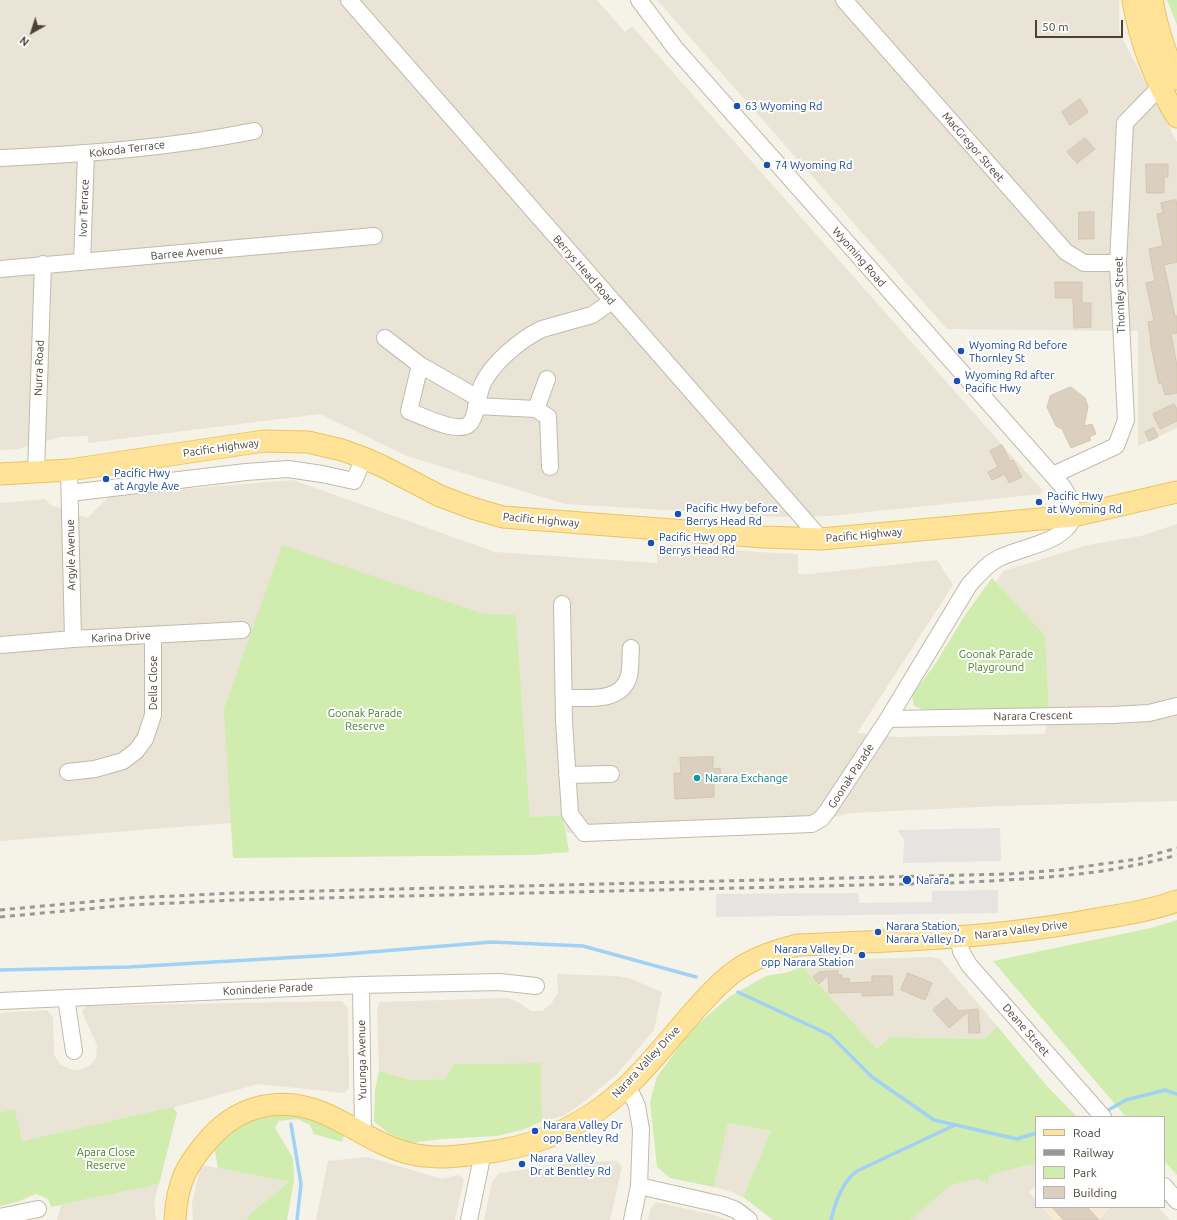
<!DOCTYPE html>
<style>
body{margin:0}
#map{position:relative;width:1177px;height:1220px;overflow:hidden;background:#f5f2e8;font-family:Ubuntu,sans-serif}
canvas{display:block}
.legend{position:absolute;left:1035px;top:1116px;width:130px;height:92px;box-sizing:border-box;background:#fff;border:1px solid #b7b3af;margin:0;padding:5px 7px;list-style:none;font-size:12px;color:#4a4236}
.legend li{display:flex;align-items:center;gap:8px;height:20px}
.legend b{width:20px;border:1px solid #b7b3af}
.north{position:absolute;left:12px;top:12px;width:40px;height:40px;-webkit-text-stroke:3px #fff;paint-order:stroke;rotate:219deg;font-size:11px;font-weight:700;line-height:16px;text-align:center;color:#4a4236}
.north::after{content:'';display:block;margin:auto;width:14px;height:18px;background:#4a4236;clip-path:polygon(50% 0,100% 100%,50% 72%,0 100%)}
.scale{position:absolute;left:1035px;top:20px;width:88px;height:18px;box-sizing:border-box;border:2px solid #4a4236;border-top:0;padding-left:5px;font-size:12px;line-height:14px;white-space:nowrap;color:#4a4236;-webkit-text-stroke:3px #fff;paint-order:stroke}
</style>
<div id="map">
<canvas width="1177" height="1220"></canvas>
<ul class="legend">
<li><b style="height:5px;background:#ffe398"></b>Road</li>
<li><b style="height:5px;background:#989898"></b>Railway</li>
<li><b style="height:11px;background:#d0ecaf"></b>Park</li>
<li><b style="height:11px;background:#dbd0c0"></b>Building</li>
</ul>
<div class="north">N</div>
<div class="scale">50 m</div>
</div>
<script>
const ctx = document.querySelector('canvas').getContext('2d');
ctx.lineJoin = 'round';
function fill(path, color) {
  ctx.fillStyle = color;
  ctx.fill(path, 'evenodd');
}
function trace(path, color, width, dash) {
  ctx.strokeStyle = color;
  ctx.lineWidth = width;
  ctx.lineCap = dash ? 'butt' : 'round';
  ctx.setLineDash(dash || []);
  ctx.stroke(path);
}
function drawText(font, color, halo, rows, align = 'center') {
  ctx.font = font + ' Ubuntu,sans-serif';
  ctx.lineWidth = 4;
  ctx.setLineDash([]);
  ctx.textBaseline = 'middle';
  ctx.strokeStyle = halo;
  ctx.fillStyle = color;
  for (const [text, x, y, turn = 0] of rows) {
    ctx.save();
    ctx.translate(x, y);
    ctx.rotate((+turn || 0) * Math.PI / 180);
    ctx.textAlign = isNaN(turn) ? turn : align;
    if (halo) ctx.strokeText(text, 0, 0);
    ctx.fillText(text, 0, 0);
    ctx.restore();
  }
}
fill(new Path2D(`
 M0,0H597L625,32L632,26L1042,490L1041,494L830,516L782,517L565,504L407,456L320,414L88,443V436L61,437L18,449L0,450Z
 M657,0H1119V32L1177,142V428L1138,446V331L947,329Z
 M293,480L495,552L657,563V544L758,552L798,554V574H810L937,560L953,585L857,733L896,737L1045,734L1049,711L1045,635L996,582L1003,571L1088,545L1141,536L1177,524V801L1000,806L851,813L821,819L584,833H567L563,815L530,817L516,616L484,614L231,823L0,841V503L45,499L51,505L87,518L111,495Z
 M930,957L940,959L997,1026L984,1039L890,1037L877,1049L802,966L808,961Z
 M557,974L615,976L629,978L662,992L654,1030L616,1075L581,1104L563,1116L542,1121L541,1063L454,1064L446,1079L411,1080L379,1071L377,1008L380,1002L507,998L518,1002L531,1011H542L551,1004L558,993Z
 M342,1001L348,1008L349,1088L344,1093L258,1084L183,1105L22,1141L15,1109L0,1112V1013L47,1010L53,1017L54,1055L60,1064L69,1069L79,1070L91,1065L96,1058L97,1045L82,1012L86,1006Z
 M728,1123L771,1131L743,1197L729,1191L714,1187Z
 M368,1157L442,1179L459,1175L464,1179L455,1220H316L328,1161Z
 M618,1161L622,1167L610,1220H484L492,1182L499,1173L578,1162Z
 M1036,1163V1186L1029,1192L1036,1200V1207H1042L1053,1220H911L951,1185L976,1179L988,1184L990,1175Z
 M201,1165L218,1168L289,1182L252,1212L247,1220H193L192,1203Z
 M159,1184L154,1201L156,1220H57L61,1205Z
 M656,1202L710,1214L729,1220H648L650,1210Z
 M1110,1207H1158L1170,1220H1100Z`), '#eae4d6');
fill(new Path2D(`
 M1042,1207H1110L1100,1220H1053Z`), '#f8e9d3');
fill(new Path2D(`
 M1167,0H1177V25Z
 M282,545L484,614L516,615L530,817L563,815L569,852L532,855L233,858L224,709Z
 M992,578L1045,635L1049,711L922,709L914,706L912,695L936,663L965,615Z
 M1177,920V1175L1164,1161V1117H1126L993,961L1151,928Z
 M802,966L877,1049L890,1037L984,1039L997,1026L1046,1085L1077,1117H1036V1163L990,1175L988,1184L976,1179L951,1185L911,1220H773L743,1197L771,1131L728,1123L714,1187L670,1178L657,1167L650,1102L657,1077L691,1030L729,997L766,976L789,972Z
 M541,1063L542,1121L522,1130L497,1136L442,1139L410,1143L388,1133L374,1121L375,1090L379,1071L411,1080L445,1079L454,1064Z
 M173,1107L177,1113L159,1184L51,1207L48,1199L36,1194L17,1202L0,1206V1112L15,1109L22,1141Z
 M283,1113L316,1120L344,1136L342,1142L314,1134L310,1125L297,1119L279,1121L275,1128L293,1158L294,1180L287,1220H247L252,1212L289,1182L218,1168L214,1145L238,1124L257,1116Z`), '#d0ecaf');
fill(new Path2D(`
 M1000,828L1001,861L903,863L904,840L898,830Z
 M998,890V913L716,917V894L858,893L859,903L932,902V891Z`), '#e6e4e0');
trace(new Path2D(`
 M0,970L129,967L334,955L492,942L583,946L696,977
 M738,992L830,1035L872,1077L934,1120L1017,1139L1036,1133
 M1105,1112L1126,1100L1165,1090L1177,1094
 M291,1124L301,1184L297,1220
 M831,1220C835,1203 843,1181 857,1171L955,1125`), '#a1d2f6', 3.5);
const building = new Path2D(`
 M1080,99L1088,112L1070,125L1062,112Z
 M1085,138L1095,149L1077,163L1067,152Z
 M1146,164H1168V177H1164V193H1147Z
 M1176,200L1177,206V262L1164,265L1175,316H1177V333L1171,334L1177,366V393L1165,395L1162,383L1159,384L1150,342L1151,341L1148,322L1154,321L1146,283L1155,281L1149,249L1163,246L1157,214L1163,213L1161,203Z
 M1079,212H1094V239H1079Z
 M1055,282H1082V303H1091V327L1074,328L1073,298H1056Z
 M1071,387L1085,398L1088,407L1084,426L1092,424L1096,434L1089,437L1091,440L1071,448L1062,429L1056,426L1047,407L1050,396Z
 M1174,404L1177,409V421L1160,429L1153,414Z
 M1154,428L1158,437L1149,441L1145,432Z
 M1002,445L1010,461L1013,460L1022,477L1009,483L1005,474L992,480L988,472L998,467L990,451Z
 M713,757V769L720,768L721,782H714V797L675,799L674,773H681L680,758Z
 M838,971V975H842V979L849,978L850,983L872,982V976H892L893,995L862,996V992L829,993L828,975L819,984L813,977L819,972Z
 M908,973L932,983L925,1000L901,990Z
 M947,998L959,1011L978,1009L980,1033H969L968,1012L949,1028L933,1010Z
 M1052,1207H1087L1099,1220H1064Z`);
fill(building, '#dbd0c0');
trace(building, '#d3c6b0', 1);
const minor = new Path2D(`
 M349,0L821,539
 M844,0L1066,252L1084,263H1118
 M0,158C85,154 170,148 254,131
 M82,262L86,154
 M0,269L374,236
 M385,338L420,365L478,398
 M420,365L409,411C422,416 455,433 468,425C476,420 478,395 482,385C492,363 521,339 542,329L592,315L612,301
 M547,379L536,409L548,417L550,467
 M476,406L536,409
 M69,470L73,639
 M36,472L43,264
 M1053,475L1116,446L1126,420L1118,263L1125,123L1160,87
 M70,493L246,472L288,469L322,474L354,481L364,458
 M562,604L564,721L570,814L584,833L812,824L821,819L828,810L888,719L969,585C978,575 987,564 999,558C1030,543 1098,539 1063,487L675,48L639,0
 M0,645L73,639L242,630
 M564,698C586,697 621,704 629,676C631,668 630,657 631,648
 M888,719L1113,715L1149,713L1177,706
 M68,772L95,769L123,761L136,751L145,739L153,715V635
 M567,775L611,774
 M958,937L961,951L969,965L1103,1117
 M361,985L363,1134
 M66,998L74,1051
 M0,1001L361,985L499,982L536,986
 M626,1087L632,1095L637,1106L641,1129L639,1186L632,1220
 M639,1186L723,1205L736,1210L749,1220
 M1164,1186L1177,1201
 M0,1217L38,1209
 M469,1220L480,1167L482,1153`);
const major = new Path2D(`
 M1133,0C1140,42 1155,81 1177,117
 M1152,0C1157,27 1165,54 1177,79
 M0,474L69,470L264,441L308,442L342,450L364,458L384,467L440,496L472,508L503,517L764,537L821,539L1073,516L1177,492
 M175,1220C177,1182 186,1165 211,1137C240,1105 281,1096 321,1112C351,1124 376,1145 408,1153C436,1161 469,1155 497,1151C545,1143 589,1122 625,1088C650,1065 672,1036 695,1010C707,997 719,983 734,972C753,958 775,951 798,945C896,941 994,938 1091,920C1120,915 1149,911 1177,901`);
trace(minor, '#c2baaa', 18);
trace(major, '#ecc35f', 23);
trace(minor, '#fff', 16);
trace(major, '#ffe398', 21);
trace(new Path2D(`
 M0,910L130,898L236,893L1008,874L1059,870L1138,859L1177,848
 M0,917L129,905L237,900L947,883C1026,879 1100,877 1177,855`), '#989898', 3, [5, 5]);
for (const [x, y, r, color] of [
 [737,106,4,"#1a4fb4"],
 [767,165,4,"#1a4fb4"],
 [961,351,4,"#1a4fb4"],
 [957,381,4,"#1a4fb4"],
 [106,479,4,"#1a4fb4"],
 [1039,502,4,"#1a4fb4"],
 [678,514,4,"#1a4fb4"],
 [651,543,4,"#1a4fb4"],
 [697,778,4,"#0f9aa8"],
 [907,880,5,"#1a4fb4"],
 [878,932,4,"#1a4fb4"],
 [862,955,4,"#1a4fb4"],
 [535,1131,4,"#1a4fb4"],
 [522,1164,4,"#1a4fb4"]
]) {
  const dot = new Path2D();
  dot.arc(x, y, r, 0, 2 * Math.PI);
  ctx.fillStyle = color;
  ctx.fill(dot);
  trace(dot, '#fff', 1.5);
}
drawText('11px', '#164399', '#fff', [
 ["63 Wyoming Rd",745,106],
 ["74 Wyoming Rd",775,165],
 ["Wyoming Rd before",969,345],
 ["Thornley St",969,358],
 ["Wyoming Rd after",965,375],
 ["Pacific Hwy",965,388],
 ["Pacific Hwy",114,473],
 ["at Argyle Ave",114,486],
 ["Pacific Hwy",1047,496],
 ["at Wyoming Rd",1047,509],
 ["Pacific Hwy before",686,508],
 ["Berrys Head Rd",686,521],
 ["Pacific Hwy opp",659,537],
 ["Berrys Head Rd",659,550],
 ["Narara",916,880],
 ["Narara Station,",886,926],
 ["Narara Valley Dr",886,939],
 ["Narara Valley Dr",854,949,"right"],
 ["opp Narara Station",854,962,"right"],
 ["Narara Valley Dr",543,1125],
 ["opp Bentley Rd",543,1138],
 ["Narara Valley",530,1158],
 ["Dr at Bentley Rd",530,1171]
], 'left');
drawText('11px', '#4a4236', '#fff', [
 ["MacGregor Street",973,147,49],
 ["Kokoda Terrace",127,149,-7],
 ["Ivor Terrace",84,208,-88],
 ["Barree Avenue",187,253,-5],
 ["Wyoming Road",859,257,49],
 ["Berrys Head Road",584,270,49],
 ["Thornley Street",1120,295,-92],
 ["Nurra Road",39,368,-88],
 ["Pacific Highway",221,448,-8],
 ["Pacific Highway",541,520,5],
 ["Pacific Highway",864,535,-5],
 ["Argyle Avenue",71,555,-91],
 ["Karina Drive",121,637,-3],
 ["Della Close",153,683,-90],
 ["Narara Crescent",1033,716,-1],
 ["Goonak Parade",851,776,-57],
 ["Narara Valley Drive",1021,930,-7],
 ["Koninderie Parade",268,989,-3],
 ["Deane Street",1026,1030,49],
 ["Yurunga Avenue",362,1060,-91],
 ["Narara Valley Drive",646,1062,-47]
]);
drawText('11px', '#468024', '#fff', [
 ["Goonak Parade",996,654],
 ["Playground",996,667],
 ["Goonak Parade",365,713],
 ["Reserve",365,726],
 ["Apara Close",106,1152],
 ["Reserve",106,1165]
]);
drawText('11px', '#0d838f', '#fff', [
 ["Narara Exchange",705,778]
], 'left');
</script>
